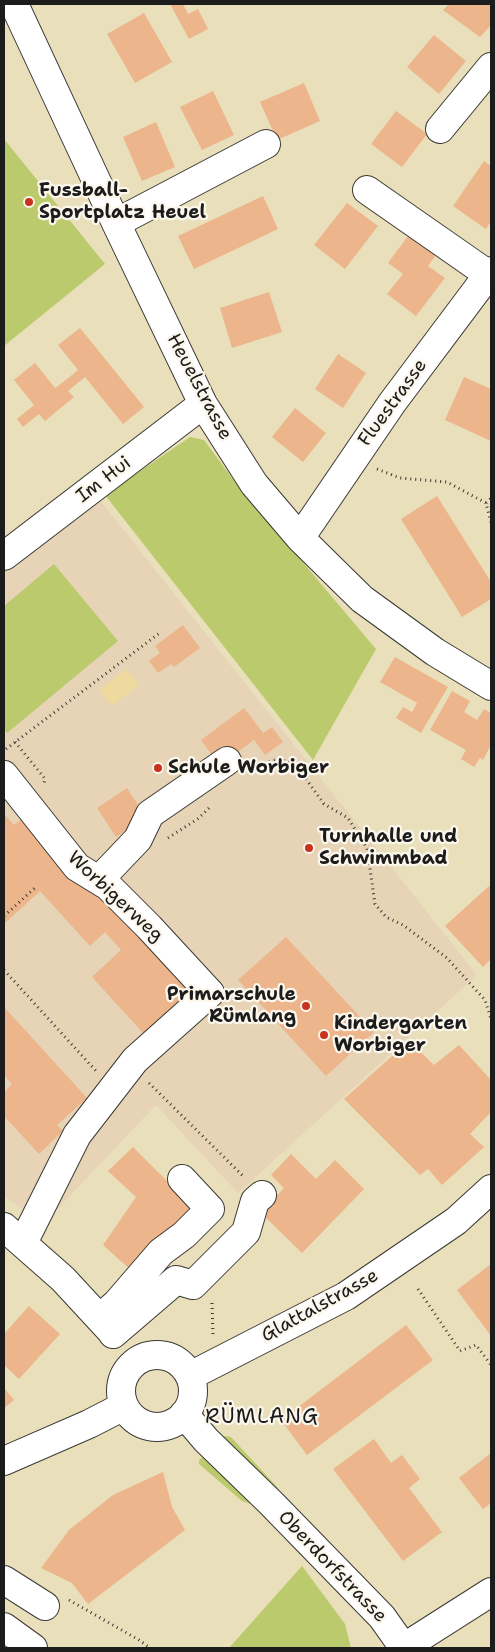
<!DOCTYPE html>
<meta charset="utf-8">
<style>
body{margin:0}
#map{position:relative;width:495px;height:1652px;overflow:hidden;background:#e9dfbb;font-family:"Shantell Sans",sans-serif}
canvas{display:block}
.frame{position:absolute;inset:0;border:5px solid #1c1c1c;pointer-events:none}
</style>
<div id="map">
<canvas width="495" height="1652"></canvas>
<div class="frame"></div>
</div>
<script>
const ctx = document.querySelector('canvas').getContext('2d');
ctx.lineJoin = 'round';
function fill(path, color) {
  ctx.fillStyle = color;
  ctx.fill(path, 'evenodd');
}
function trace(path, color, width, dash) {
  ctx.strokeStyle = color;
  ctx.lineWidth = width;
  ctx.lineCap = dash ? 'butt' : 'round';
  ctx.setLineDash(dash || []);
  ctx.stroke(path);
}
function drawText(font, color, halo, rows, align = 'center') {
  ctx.font = font + ' "Shantell Sans",sans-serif';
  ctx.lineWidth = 4.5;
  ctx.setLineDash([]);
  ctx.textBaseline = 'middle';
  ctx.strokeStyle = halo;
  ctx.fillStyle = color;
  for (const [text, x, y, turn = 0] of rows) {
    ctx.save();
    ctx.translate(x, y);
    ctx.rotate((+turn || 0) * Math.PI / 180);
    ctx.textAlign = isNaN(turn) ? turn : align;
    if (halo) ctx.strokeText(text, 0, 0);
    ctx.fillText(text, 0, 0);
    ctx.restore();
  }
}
fill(new Path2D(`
 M91,489L477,975L238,1193L156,1105L43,1224L4,1196V561Z`), '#e7d4b7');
fill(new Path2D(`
 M4,139L105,264L4,346Z
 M190,437L204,440L235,482L376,649L313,760L105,495Z
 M54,564L118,641L7,733L4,729V606Z
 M226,1436L231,1437L278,1488L277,1489L221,1437Z
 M202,1457L257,1506L242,1501L199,1464V1461Z
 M302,1566L345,1624L351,1648H229Z`), '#bbca6c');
fill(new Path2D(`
 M126,669L139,685L112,706L99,690Z`), '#eeda9e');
fill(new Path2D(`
 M170,4H183L188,14L198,9L208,29L189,39Z
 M449,4H491V25L480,37L443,10Z
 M144,13L172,62L135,83L107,34Z
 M434,35L466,61L439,94L407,67Z
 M304,83L320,121L277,140L260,102Z
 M213,91L234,135L202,150L180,107Z
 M396,111L427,134L402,167L371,144Z
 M156,122L175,167L142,181L123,137Z
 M484,161L491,166V221L486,229L453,206Z
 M263,196L278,229L194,269L178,236Z
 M347,203L378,226L345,269L314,245Z
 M414,228L441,248L428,266L445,278L416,316L387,294L403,274L388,263Z
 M269,292L282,332L232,348L220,308Z
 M80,328L144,407L123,424L85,377L68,391L74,397L45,421L39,414L23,427L17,419L34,405L14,380L35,363L55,388L62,383L78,370L58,345Z
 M338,354L366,373L343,408L315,389Z
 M464,377L491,389V441L445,420Z
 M295,408L326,433L303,462L272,437Z
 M437,496L491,582V599L462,617L401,519Z
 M183,625L200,648L174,667L171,664L158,673L149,661L160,653L155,646Z
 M395,657L448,687L421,733L396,718L403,707L412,712L417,703L380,682Z
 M452,691L470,701L464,712L477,720L484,709L491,713V745L483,760L480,758L474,767L461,759L466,750L430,730Z
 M244,708L263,733L272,727L283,742L265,755L254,740L231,757L222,746L211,754L201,740Z
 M127,788L146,817L116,837L97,808Z
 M4,814L14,825L23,818L194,989L145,1035L92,977L121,950L105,932L90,946L40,891L4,924Z
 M489,886L491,888V959L483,967L445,926Z
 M286,937L374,1032L326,1076L238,980Z
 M4,1007L87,1098L57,1125L63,1131L39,1154L4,1116V1092L12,1084L4,1075Z
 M409,1041L434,1065L459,1045L491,1080V1112L470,1134L484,1147L442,1185L428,1169L420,1175L344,1099Z
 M133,1147L198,1212L133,1272L103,1245L136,1197L108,1171Z
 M291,1154L316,1179L335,1160L364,1189L302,1253L261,1213L284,1188L271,1175Z
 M491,1264V1336L457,1290Z
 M29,1306L60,1334L19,1379L4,1365V1334Z
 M406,1325L433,1360L307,1455L281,1420Z
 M4,1388L14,1400L4,1408Z
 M374,1439L391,1463L402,1455L420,1479L409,1488L442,1532L403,1561L333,1469Z
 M491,1453V1503L483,1509L459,1478Z
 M163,1472L172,1507L185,1530L88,1604L72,1583L41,1568L69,1530L113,1495Z`), '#ecb58b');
const minor = new Path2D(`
 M14,4L116,223L203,404L254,484L300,538L362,599L435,652L491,686
 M440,129L491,67
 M367,190L489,275
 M116,223L266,144
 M300,538L392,403L491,271
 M4,556L203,404
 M4,775L77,867L108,886L149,927L210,993L135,1060L77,1135L23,1243
 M99,880L138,839L150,814L227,761
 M4,1227L63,1279L112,1332
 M100,1318L117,1303L161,1252L184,1235L210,1209L182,1179
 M113,1334L176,1280L193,1285L246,1232L255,1201L262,1195
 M121 1391a36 36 0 1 1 72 0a36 36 0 1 1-72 0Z
 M190,1376L346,1296L456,1221L491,1189
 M184,1414L206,1440L271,1503L382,1617L404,1648
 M4,1461L89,1424L124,1406
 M4,1580L45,1606
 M4,1627L33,1648
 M403,1648L491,1592`);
trace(minor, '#3b3934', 30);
trace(new Path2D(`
 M377,469L400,478L447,482L486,503L491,522
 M486,503L491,498
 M15,742L42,775L45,779L44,783
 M6,749L161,632
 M251,770L261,764L279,759L293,764L301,772L324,804L348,818L367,848L375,904L386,917L403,925L447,958L485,1000L491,1019
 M168,838L199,818L211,806
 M4,916L36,887
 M4,970L96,1071
 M149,1083L244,1177
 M418,1289L460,1351L476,1345L491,1365
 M212,1303L213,1336
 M69,1600L139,1640L150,1648`), '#3b3934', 3, [1, 4]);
trace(minor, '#fff', 28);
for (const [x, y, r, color] of [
 [29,202,5,"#c8321e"],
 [158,768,5,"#c8321e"],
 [309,848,5,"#c8321e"],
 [306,1006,5,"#c8321e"],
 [324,1035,5,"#c8321e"]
]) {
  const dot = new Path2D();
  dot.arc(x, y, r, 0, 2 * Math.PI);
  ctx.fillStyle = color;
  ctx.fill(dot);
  trace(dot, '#fbf7ec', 2);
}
drawText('bold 19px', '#1c1c1c', '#fbf7ec', [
 ["Fussball-",39,191],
 ["Sportplatz Heuel",39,213],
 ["Schule Worbiger",168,768],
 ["Turnhalle und",319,837],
 ["Schwimmbad",319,859],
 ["Primarschule",296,995,"right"],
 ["Rümlang",296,1017,"right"],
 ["Kindergarten",334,1024],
 ["Worbiger",334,1046]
], 'left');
drawText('19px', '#1c1c1c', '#fbf7ec', [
 ["Heuelstrasse",199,387,62],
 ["Fluestrasse",393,403,-54],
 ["Im Hui",104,480,-37],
 ["Worbigerweg",115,897,43],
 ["Glattalstrasse",320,1306,-29],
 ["Oberdorfstrasse",332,1567,46]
]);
ctx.letterSpacing = '1px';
drawText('21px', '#1c1c1c', '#fbf7ec', [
 ["RÜMLANG",262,1418]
]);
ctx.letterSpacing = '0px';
</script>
